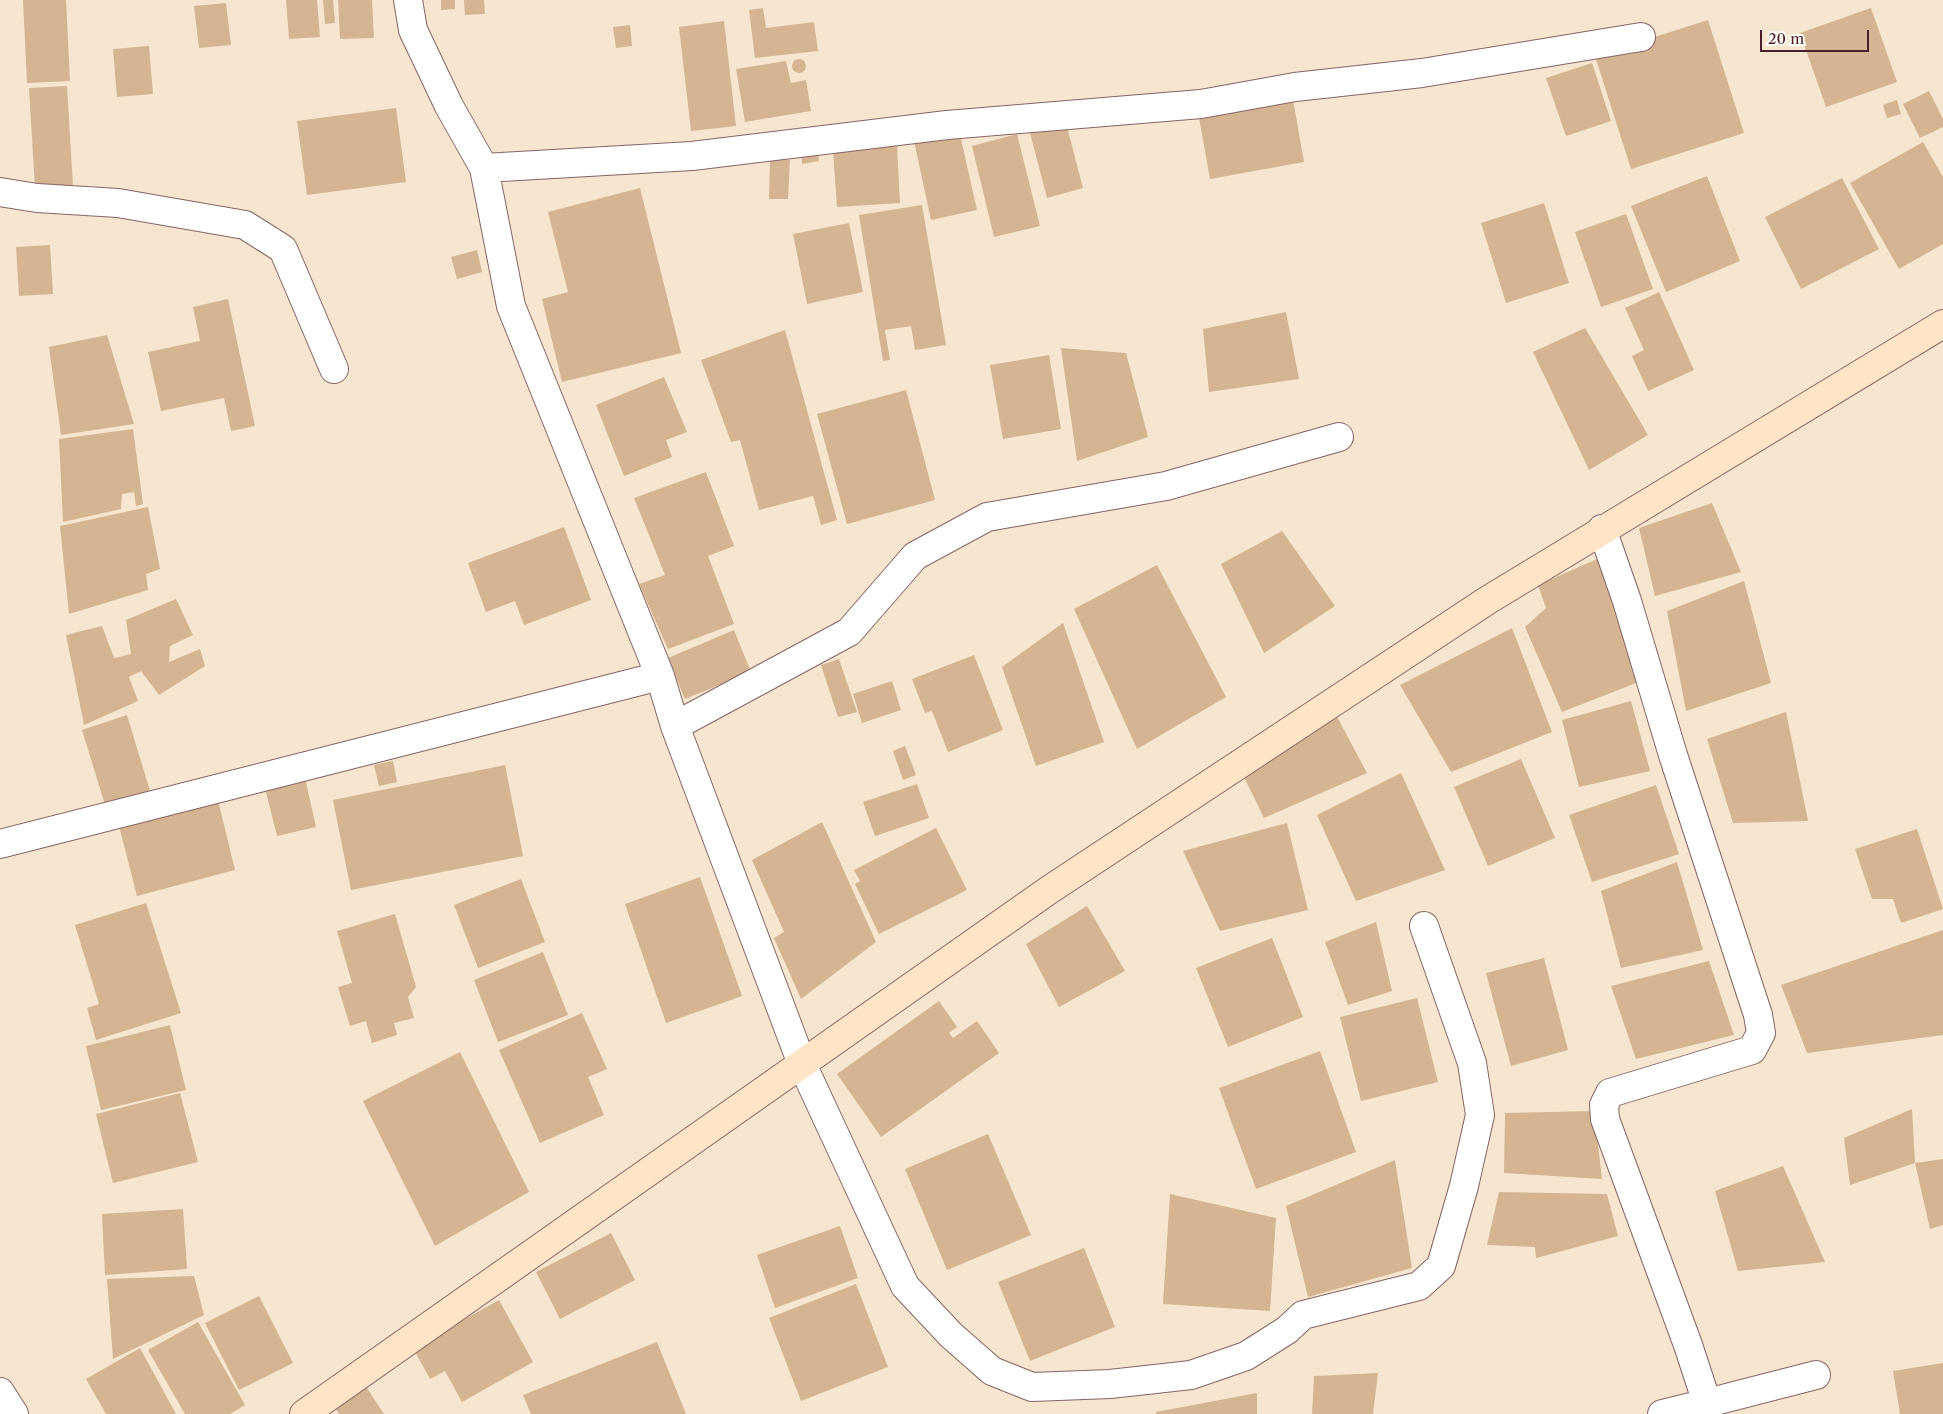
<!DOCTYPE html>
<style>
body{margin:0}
#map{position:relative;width:1943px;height:1414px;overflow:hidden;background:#f6e5cf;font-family:"Libre Caslon Text",serif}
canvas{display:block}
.scale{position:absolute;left:1760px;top:30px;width:109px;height:22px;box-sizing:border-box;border:2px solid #4a1f2b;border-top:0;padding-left:6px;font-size:15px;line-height:18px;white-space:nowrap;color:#4a1f2b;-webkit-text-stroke:4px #fdfcf7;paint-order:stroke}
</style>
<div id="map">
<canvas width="1943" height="1414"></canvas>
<div class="scale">20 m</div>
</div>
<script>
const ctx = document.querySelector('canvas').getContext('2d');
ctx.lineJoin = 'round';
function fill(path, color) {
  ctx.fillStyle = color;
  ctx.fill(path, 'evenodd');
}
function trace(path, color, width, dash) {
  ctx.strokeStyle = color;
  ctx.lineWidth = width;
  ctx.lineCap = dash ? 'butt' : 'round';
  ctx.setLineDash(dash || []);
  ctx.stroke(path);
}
fill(new Path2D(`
 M23,0H66L70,81L27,83Z
 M286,0H317L320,37L289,39Z
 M323,0H333L335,23L325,24Z
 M338,0H372L374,38L340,39Z
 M441,0H455V9L441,10Z
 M464,0H484L485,14L465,15Z
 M226,3L231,45L199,48L194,6Z
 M763,8L766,28L814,22L818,51L755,58L749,10Z
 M1871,8L1897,82L1826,107L1800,33Z
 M1708,20L1744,133L1631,169L1595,56Z
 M724,21L736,126L691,131L679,27Z
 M630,25L632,46L616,48L613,27Z
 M149,46L153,94L117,97L113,49Z
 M792 66a7 7 0 1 1 14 0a7 7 0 1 1-14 0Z
 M786,61L791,83L806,80L811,111L745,122L736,69Z
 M1592,63L1611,121L1566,136L1546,78Z
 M67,86L73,186L35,188L29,88Z
 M1929,91L1943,119V127L1920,138L1903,104Z
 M1292,94L1304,162L1210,179L1198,112Z
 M1897,100L1901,114L1887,118L1883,105Z
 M396,108L406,182L307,195L297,121Z
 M1065,119L1083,188L1047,198L1029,129Z
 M959,130L977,210L931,220L914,141Z
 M1017,134L1040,226L994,237L972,146Z
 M1923,142L1943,177V244L1899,269L1850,183Z
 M818,146L819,161L802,164L801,148Z
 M897,146L900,203L837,207L833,151Z
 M770,159L790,160L788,199H769Z
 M1707,176L1740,261L1666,292L1631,206Z
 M1842,178L1879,249L1801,289L1765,217Z
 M640,188L681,353L562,382L542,299L568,292L548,212Z
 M1544,203L1569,283L1506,303L1481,223Z
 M922,205L946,345L915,350L911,326L885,330L890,360L883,361L859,215Z
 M1626,214L1653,289L1601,307L1575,232Z
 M849,223L863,292L807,304L793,234Z
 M50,245L53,294L19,296L16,247Z
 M477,250L482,272L457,279L451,257Z
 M1659,292L1694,370L1648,391L1632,356L1644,350L1625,308Z
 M228,299L255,426L231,431L224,398L161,411L148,352L200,341L193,307Z
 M1286,312L1299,379L1209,392L1203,329Z
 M1585,328L1648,435L1589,470L1533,352Z
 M785,330L837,520L821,525L813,496L759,510L740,440L731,442L701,360Z
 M107,335L134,424L61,435L49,347Z
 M1061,348L1126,353L1148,437L1077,461Z
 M1049,355L1061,429L1003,439L990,365Z
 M664,377L687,432L666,440L672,457L624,476L596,405Z
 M906,390L935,500L847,524L817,414Z
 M133,429L143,504L136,506L134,492L122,494L121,509L63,522L59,439Z
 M706,472L734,546L708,556L734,624L668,649L639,584L665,575L634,498Z
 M1712,503L1741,572L1655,596L1639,528Z
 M148,507L160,569L146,574L148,590L69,614L60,526Z
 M564,527L591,600L524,625L515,601L486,612L468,563Z
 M1282,531L1335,606L1264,653L1221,564Z
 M1597,559L1641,681L1562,712L1525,627L1546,608L1538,585Z
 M1157,565L1226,697L1137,749L1074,609Z
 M1744,581L1771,683L1686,711L1667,611Z
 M176,599L193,635L170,646L169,662L200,649L205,666L159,695L141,671L129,677L138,701L84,725L66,635L102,626L114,658L131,654L126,620Z
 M1063,623L1104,742L1036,766L1002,667Z
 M1512,628L1552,732L1451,772L1400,685Z
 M734,630L751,672L685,699L668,658Z
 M974,655L1003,730L948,752L932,711L925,713L912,679Z
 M839,659L857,712L838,717L821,665Z
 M892,681L901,710L862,723L853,694Z
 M1631,701L1650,771L1579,787L1562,720Z
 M1786,712L1808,821L1733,823L1707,739Z
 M1335,713L1367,773L1264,818L1243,775Z
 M127,715L150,791L105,805L82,730Z
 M905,746L916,775L903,780L893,751Z
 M1521,759L1555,838L1488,866L1454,787Z
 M393,761L397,782L379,786L374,765Z
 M505,765L523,856L351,890L333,800Z
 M1401,773L1445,870L1356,901L1317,815Z
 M305,778L316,827L277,836L265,788Z
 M917,784L929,818L875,836L863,802Z
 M1656,785L1679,854L1592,882L1569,815Z
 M217,796L235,870L137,896L118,822Z
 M822,822L876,942L801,999L774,938L784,932L752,860Z
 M1287,823L1308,910L1220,931L1183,851Z
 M936,828L967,890L879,934L855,884L860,881L854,870Z
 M1917,829L1943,909L1901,923L1893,899H1872L1855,849Z
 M1677,862L1703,950L1621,968L1601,891Z
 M700,877L742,996L666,1023L625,904Z
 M521,879L545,942L478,968L454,905Z
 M146,903L181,1013L96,1040L87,1008L99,1004L75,925Z
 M1087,906L1125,971L1059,1007L1026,944Z
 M395,914L416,987L408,997L414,1018L394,1023L397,1035L372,1043L366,1021L350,1026L338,987L352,983L337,931Z
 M1376,922L1392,991L1348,1005L1325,942Z
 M1943,930V1035L1807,1053L1781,985Z
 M1272,938L1303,1017L1228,1047L1196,968Z
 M543,952L568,1015L498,1042L474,980Z
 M1544,958L1568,1050L1511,1066L1486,973Z
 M1709,961L1734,1035L1636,1059L1611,986Z
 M1417,998L1438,1082L1361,1101L1340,1017Z
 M939,1001L957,1027L949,1033L953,1038L977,1021L999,1053L881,1137L837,1074Z
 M582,1013L607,1069L588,1077L604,1115L540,1143L499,1050Z
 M170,1025L186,1090L101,1110L86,1046Z
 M1320,1051L1356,1152L1256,1189L1219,1088Z
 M460,1052L529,1192L435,1246L363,1101Z
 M180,1093L198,1162L113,1183L96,1114Z
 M1912,1109L1915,1163L1943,1159V1225L1930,1229L1915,1163L1850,1185L1844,1138Z
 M1594,1111L1602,1179L1504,1173L1505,1113Z
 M988,1134L1031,1235L947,1270L905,1169Z
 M1395,1160L1412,1268L1308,1297L1286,1206Z
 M1783,1166L1825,1262L1738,1271L1715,1191Z
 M1499,1192L1607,1194L1618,1236L1536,1258L1535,1247L1487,1245Z
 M1170,1194L1276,1218L1270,1311L1163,1304Z
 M183,1209L187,1269L105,1275L102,1214Z
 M840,1226L858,1278L775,1308L757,1255Z
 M611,1233L635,1280L560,1319L536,1272Z
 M1084,1248L1115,1327L1030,1361L998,1282Z
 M194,1276L204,1315L113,1359L107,1279Z
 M856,1284L888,1367L801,1401L769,1318Z
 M259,1296L293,1363L239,1390L205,1323Z
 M499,1300L533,1362L462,1402L445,1371L430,1379L413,1348Z
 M198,1322L245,1405L230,1414H185L148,1350Z
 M657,1342L686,1414H531L523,1395Z
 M140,1348L176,1414H106L86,1379Z
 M1943,1363V1414H1900L1893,1371Z
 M1378,1373L1373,1414H1312L1314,1376Z
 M365,1385L384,1414H339L334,1406Z
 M1257,1393V1414H1156V1412Z`), '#d5b591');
const street = new Path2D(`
 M408,0L413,30L449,106L484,168L511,306L660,676L675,726L802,1064L905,1286L951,1335L992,1371L1032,1387L1110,1384L1191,1375L1246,1356L1287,1330L1303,1315L1419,1286L1441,1266L1464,1186L1480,1115L1472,1063L1424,926
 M484,168L692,156L947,125L1201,104L1295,87L1422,73L1641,37
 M0,192L37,198L118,203L245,225L283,249L334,369
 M1602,529L1627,601L1673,755L1758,1015L1761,1033L1752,1050L1610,1093L1604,1105L1605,1119L1688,1345L1707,1403L1662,1414
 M675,726L849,632L915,556L987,517L1166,486L1339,437
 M0,844L660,676
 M0,1392L14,1414
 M1707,1403L1816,1375`);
const secondary = new Path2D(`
 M304,1414L1049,890L1488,600L1943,324`);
trace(street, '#866464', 30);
trace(secondary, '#866464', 30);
trace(street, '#fff', 28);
trace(secondary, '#ffe4c6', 28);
</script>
